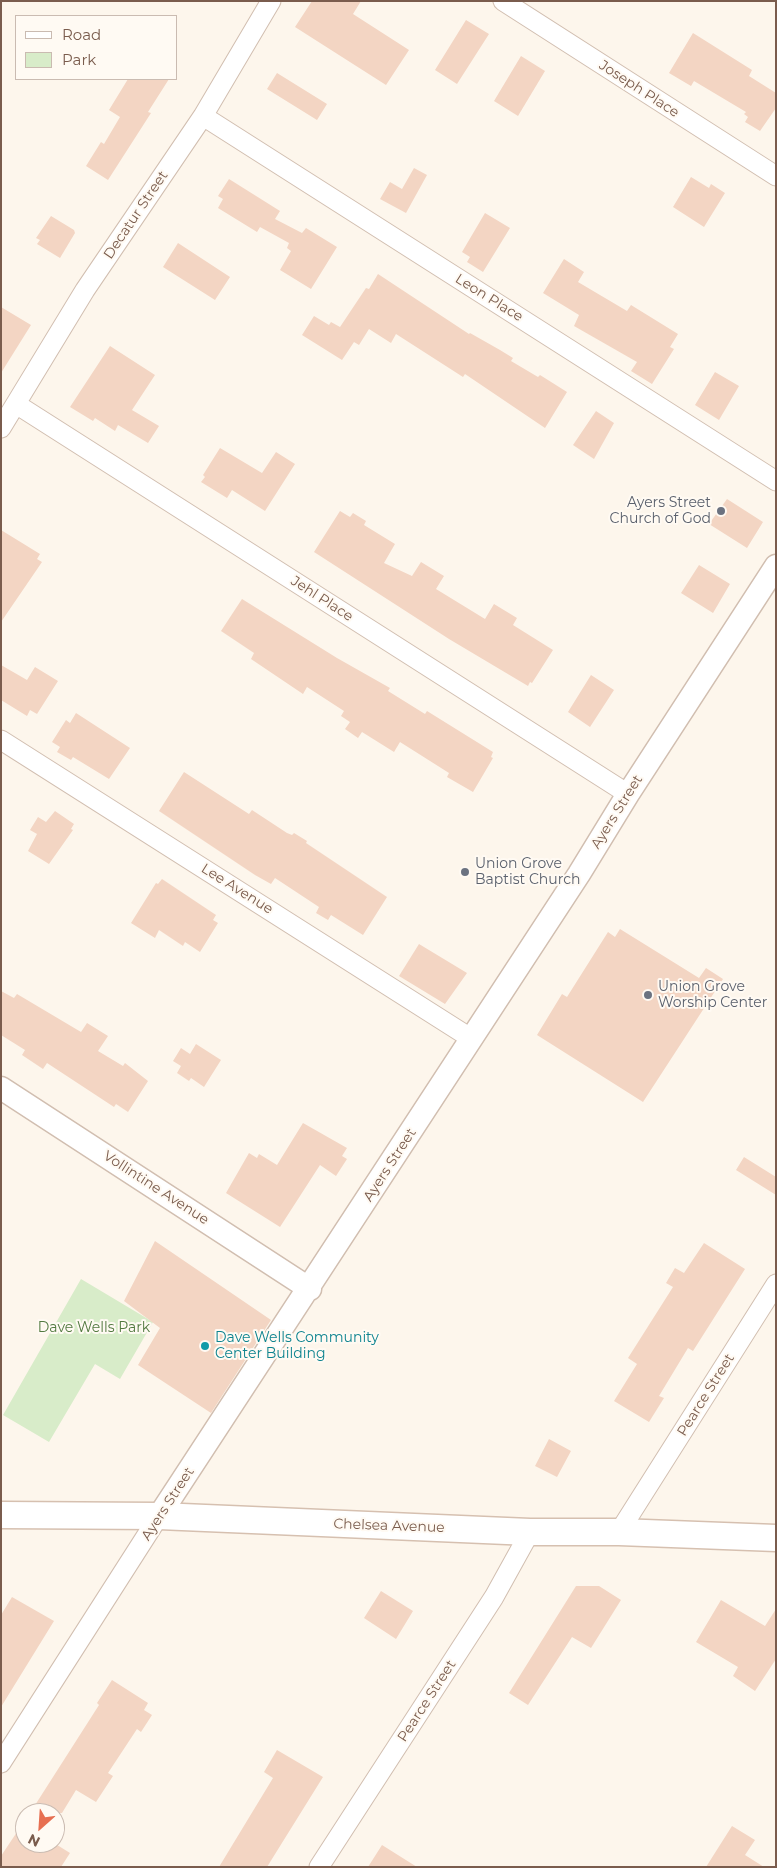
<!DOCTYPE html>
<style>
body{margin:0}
#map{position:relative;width:777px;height:1868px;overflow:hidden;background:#fdf6ec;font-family:Montserrat,sans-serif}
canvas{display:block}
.frame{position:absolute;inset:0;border:2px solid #7a5c4d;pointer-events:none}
.legend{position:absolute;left:15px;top:15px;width:162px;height:65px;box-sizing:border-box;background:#fffaf3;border:1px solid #cabbb1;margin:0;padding:6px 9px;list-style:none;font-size:15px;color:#7a5c4d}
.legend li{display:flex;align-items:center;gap:10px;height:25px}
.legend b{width:25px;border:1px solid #cabbb1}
.north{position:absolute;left:15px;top:1803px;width:50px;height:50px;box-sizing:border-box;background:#fffaf3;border:1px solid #cabbb1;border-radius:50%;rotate:206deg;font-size:14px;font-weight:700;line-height:20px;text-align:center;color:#7a5c4d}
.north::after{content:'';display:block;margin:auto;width:18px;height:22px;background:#e76f51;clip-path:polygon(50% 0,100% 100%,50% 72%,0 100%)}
</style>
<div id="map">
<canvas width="777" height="1868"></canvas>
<div class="frame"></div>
<ul class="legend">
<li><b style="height:6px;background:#fff"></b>Road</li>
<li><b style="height:14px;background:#d8ecc9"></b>Park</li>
</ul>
<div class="north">N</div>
</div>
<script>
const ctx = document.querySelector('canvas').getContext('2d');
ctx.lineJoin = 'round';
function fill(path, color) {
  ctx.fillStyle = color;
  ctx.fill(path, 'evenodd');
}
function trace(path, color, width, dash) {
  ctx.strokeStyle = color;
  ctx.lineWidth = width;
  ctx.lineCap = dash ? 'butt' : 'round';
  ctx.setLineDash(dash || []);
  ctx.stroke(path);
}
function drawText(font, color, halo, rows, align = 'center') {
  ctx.font = font + ' Montserrat,sans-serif';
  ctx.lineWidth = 4;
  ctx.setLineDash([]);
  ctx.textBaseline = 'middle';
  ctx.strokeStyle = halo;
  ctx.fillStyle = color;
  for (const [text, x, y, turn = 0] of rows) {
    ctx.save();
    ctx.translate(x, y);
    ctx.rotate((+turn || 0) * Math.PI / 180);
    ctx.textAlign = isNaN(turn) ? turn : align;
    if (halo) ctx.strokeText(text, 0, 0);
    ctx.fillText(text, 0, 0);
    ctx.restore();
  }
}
fill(new Path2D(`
 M81,1279L153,1322L120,1379L95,1364L49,1442L3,1415Z`), '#d8ecc9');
fill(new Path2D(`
 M312,1H361L353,14L409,50L386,85L295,27Z
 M466,20L489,34L457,84L435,70Z
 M693,33L752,70L749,76L776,93V108L760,131L745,122L748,117L744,114L746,112L694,81L691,86L669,73Z
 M521,56L545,71L518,116L494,101Z
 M277,73L327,104L317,120L267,89Z
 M128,79H169L148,112L151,113L108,180L86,166L101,142L104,144L120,117L109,110Z
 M414,168L427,175L406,213L380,199L390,182L402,189Z
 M691,177L709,188L711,184L725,193L704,227L673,207Z
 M229,179L280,211L275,219L302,233L306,228L337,247L311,289L280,270L291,251L287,248L289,243L260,227L257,232L218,208L223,199L218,196Z
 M485,213L510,228L483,272L467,262L470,257L462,252Z
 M51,216L74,230L75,233L60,258L37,244L40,240L36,238Z
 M178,243L230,277L215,300L163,267Z
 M564,259L584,272L578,282L627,311L631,305L678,334L670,347L674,349L652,384L631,371L637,362L574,326L579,315L543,293Z
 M378,274L469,334L470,333L500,350L513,358L511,361L538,377L540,375L567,392L545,428L465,374L463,377L396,334L391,343L369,329L359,345L354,342L342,360L302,335L314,316L329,325L331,322L340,327L366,288L369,289Z
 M1,307L31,325L1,373Z
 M110,346L155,375L132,410L159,426L148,443L118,425L115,431L95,418L93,421L70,407Z
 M715,372L739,386L719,420L695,405Z
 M596,411L614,423L594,459L573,445Z
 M220,448L262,473L276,452L295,464L265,511L232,490L227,498L201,482L205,477L203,475Z
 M727,499L763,522L747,548L709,524Z
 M340,511L350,517L353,513L366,521L364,525L395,544L384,563L412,576L421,562L444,576L436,589L485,619L494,604L517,618L513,625L553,650L532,683L530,682L528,686L449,639L314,552Z
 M1,530L40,554L37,559L42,562L1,622Z
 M699,565L730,584L713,613L681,593Z
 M242,599L337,658L390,688L388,691L425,714L427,711L493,752L491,757L493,758L473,792L447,777L449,773L400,742L394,752L362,732L358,738L345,729L350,722L341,716L344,711L307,687L303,694L251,659L254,653L221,631Z
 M1,665L27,680L35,667L58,681L37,714L30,710L27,716L1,700Z
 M591,675L614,690L590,727L568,712Z
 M76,713L130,748L109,779L73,757L71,760L57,752L60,747L52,742L66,720L70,723Z
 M184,772L249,814L252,810L287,833L292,835L294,833L307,841L306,843L387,897L363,935L331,915L328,920L316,913L319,907L275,878L271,884L255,875L159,811Z
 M55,811L74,824L71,829L73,830L49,864L28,851L37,834L30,830L38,817L46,822Z
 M162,879L216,915L213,920L218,923L200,952L185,942L183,946L159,930L155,938L131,923L156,883L158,884Z
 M620,929L699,978L706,968L723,979L643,1102L537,1035L562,994L567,997L608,932L615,937Z
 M419,944L467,973L445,1004L399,976Z
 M1,991L14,998L17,994L81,1032L87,1023L108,1036L98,1051L123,1066L125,1063L148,1081L128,1112L116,1104L114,1107L47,1063L43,1069L22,1055L25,1050L1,1035Z
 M196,1044L221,1060L204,1087L191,1078L189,1081L177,1073L181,1066L173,1061L181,1048L190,1054Z
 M303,1123L347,1148L342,1156L347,1159L336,1176L320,1165L280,1227L226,1193L249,1153L257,1158L259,1154L277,1165Z
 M744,1157L776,1177V1195L736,1170Z
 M155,1241L271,1320L211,1413L138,1365L160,1328L124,1301Z
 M704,1243L745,1269L693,1351L688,1348L659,1396L664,1398L649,1422L614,1401L637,1364L628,1358L673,1287L666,1283L675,1268L684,1273Z
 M549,1439L571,1451L557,1477L535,1466Z
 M576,1586H599L621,1600L591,1648L572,1637L528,1705L509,1693Z
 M381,1591L413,1611L396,1639L364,1618Z
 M12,1597L54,1621L1,1707V1615Z
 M721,1600L765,1626L776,1609V1659L755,1691L733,1676L738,1667L696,1642Z
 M112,1680L148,1703L144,1710L152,1715L141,1732L137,1729L108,1773L113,1776L96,1802L76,1790L62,1813H30L99,1705L97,1703Z
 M277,1750L323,1777L267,1867H219L273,1778L264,1772Z
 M25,1820V1843H54L70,1853L61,1867H1V1856Z
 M732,1826L755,1840L745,1855L764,1867H706Z
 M382,1845L417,1867H368Z`), '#f3d5c3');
const minor = new Path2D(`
 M503,1L776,176
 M203,116L776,481
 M16,404L628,794
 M1,428L85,290L203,116L271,1
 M1,740L472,1039
 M619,1532L776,1284
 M1,1763L159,1516
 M319,1867L494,1597L530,1532`);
const tertiary = new Path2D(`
 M1,1088L310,1289
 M159,1516L579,874L628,794L776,566`);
const secondary = new Path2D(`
 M1,1515L159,1516L530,1532H619L776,1538`);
trace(minor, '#d1beb0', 21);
trace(tertiary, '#d1beb0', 25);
trace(secondary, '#d6c0b0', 29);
trace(minor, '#fff', 19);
trace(tertiary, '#fff', 22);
trace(secondary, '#fff', 26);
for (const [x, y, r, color] of [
 [721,511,5,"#6b7280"],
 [465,872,5,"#6b7280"],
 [648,995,5,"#6b7280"],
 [205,1346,5,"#0f9aa8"]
]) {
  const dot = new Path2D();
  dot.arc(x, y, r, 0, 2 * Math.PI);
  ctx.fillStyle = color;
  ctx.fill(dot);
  trace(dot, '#fffaf3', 2);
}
drawText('14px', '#7a5c4d', '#fffaf3', [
 ["Joseph Place",639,89,33],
 ["Decatur Street",136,215,-56],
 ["Leon Place",489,298,32],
 ["Jehl Place",322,599,33],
 ["Ayers Street",617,812,-58],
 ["Lee Avenue",237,889,32],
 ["Ayers Street",390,1165,-57],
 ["Vollintine Avenue",156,1188,33],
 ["Pearce Street",706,1395,-58],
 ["Ayers Street",168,1504,-57],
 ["Chelsea Avenue",389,1526,2],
 ["Pearce Street",427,1701,-57]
]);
drawText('14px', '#5b616d', '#fffaf3', [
 ["Ayers Street",711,503,"right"],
 ["Church of God",711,519,"right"],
 ["Union Grove",475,864],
 ["Baptist Church",475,880],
 ["Union Grove",658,987],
 ["Worship Center",658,1003]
], 'left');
drawText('14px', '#537a41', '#fffaf3', [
 ["Dave Wells Park",94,1328]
]);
drawText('14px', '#0d838f', '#fffaf3', [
 ["Dave Wells Community",215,1338],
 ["Center Building",215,1354]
], 'left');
</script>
